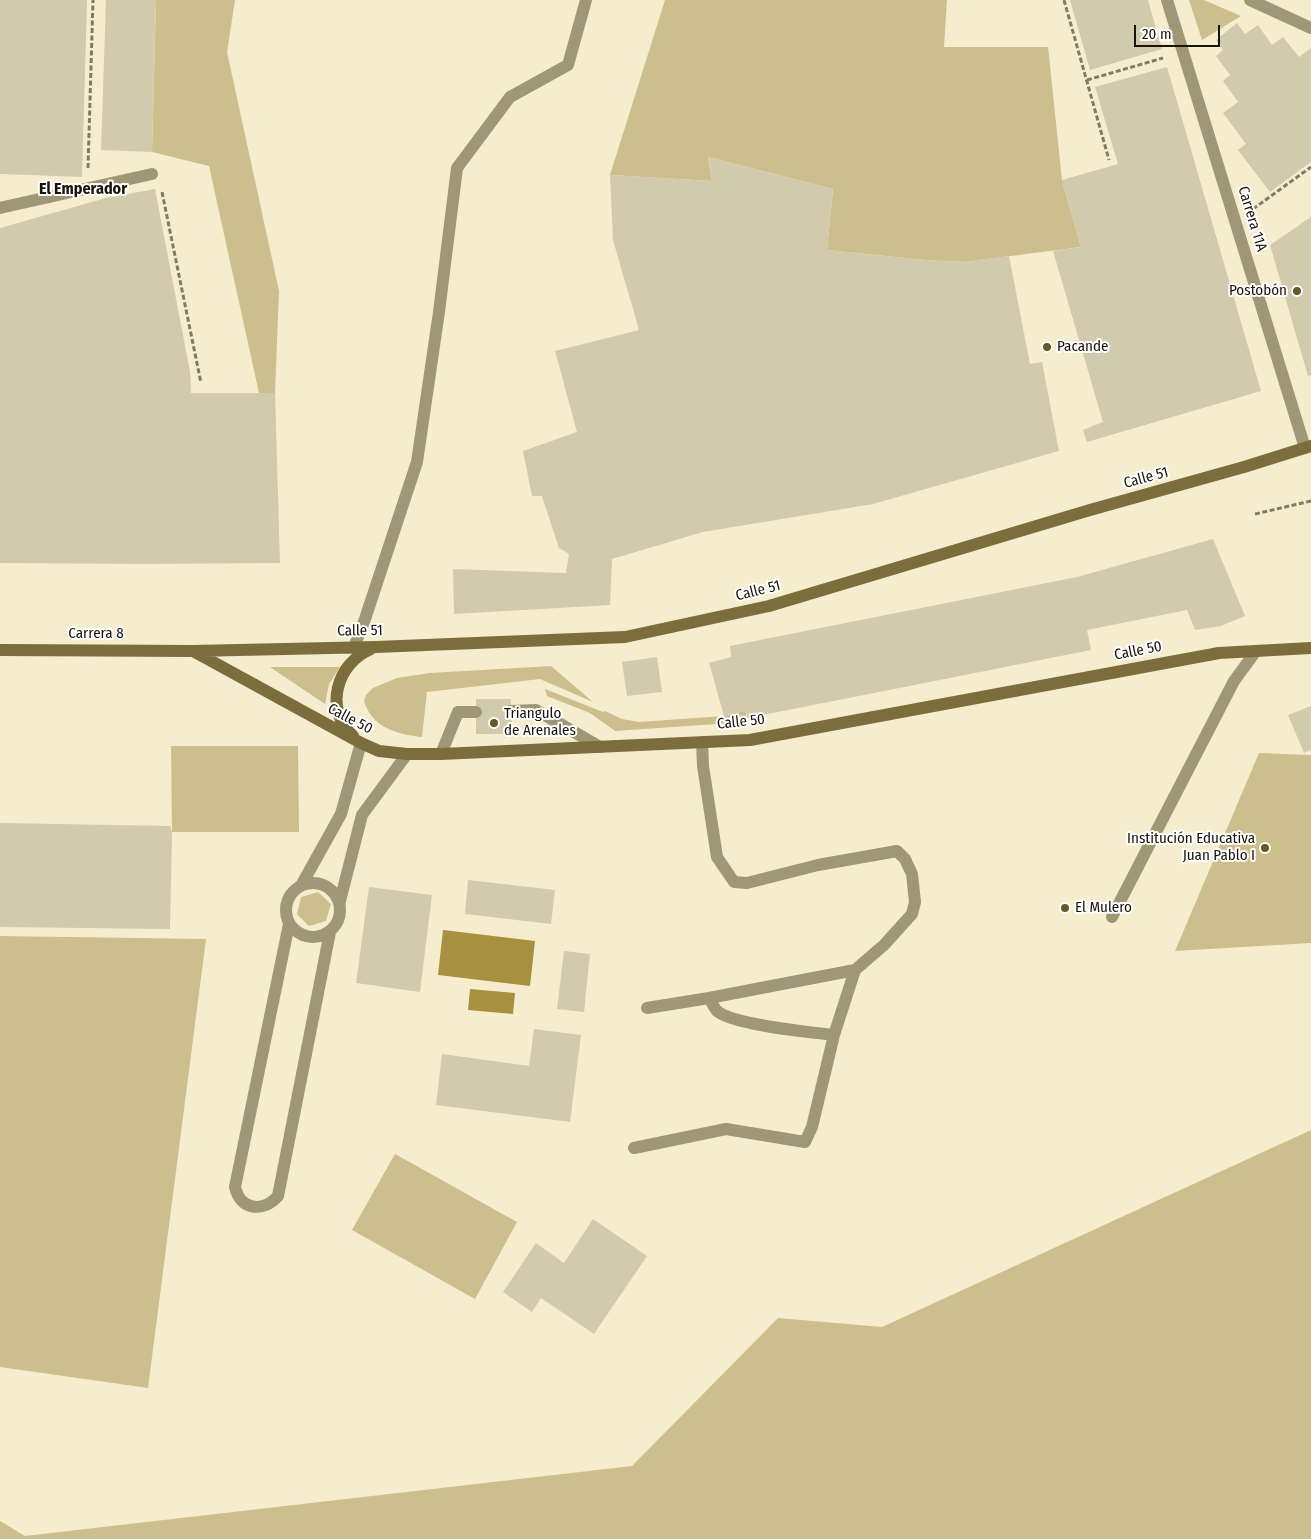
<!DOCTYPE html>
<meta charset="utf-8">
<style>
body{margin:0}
#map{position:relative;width:1311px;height:1539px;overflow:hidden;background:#f6edcf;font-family:"Fira Sans Condensed",sans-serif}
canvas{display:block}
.scale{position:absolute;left:1134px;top:25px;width:86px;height:22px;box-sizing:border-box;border:2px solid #171409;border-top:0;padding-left:6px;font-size:15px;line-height:18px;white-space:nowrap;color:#171409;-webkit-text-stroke:4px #fff;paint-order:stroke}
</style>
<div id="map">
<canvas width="1311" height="1539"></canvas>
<div class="scale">20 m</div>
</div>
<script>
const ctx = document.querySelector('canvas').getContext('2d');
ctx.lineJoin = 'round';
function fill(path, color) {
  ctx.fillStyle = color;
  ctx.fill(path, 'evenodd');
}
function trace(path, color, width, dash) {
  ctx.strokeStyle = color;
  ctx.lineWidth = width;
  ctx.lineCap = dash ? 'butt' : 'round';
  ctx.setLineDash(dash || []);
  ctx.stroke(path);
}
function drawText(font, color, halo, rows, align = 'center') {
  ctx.font = font + ' "Fira Sans Condensed",sans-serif';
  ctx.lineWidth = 4;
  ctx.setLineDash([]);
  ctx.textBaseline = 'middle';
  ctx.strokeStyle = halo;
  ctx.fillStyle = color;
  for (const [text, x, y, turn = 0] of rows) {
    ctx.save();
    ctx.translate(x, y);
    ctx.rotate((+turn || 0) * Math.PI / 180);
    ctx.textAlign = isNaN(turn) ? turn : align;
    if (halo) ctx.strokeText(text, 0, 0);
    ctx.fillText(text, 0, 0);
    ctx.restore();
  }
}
fill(new Path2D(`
 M156,0H235L227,52L279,291L275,393H259L209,166L152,152Z
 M665,0H947L944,47H1048L1062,180L1081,247L964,262L925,260L827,250L833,189L708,157L712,181L610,175Z
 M1189,0H1204L1241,16L1202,40Z
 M551,666L593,702L540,679L427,692L422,737C397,734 372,728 364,701L366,695L373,688L397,678L430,673Z
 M270,667H340L329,684L325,704Z
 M545,689L603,712L605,711L622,719L639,722L724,716L746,710V722L615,731L590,713L547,696Z
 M171,746H298L299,832H172Z
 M1259,753L1311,755V943L1175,951Z
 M318,892L331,904L326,921L309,926L297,914L301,897Z
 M0,936L206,939L148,1388L0,1367Z
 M1311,1130V1539H0V1521L25,1536L632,1466L778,1318L882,1327Z
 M395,1154L517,1222L475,1299L352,1230Z`), '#cdbe8e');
fill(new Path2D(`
 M443,930L535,941L530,986L438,975Z
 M470,989L515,993L513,1014L468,1010Z`), '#a79040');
fill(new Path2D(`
 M0,0H87L82,177L0,174Z
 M106,0H156L152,152L101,150Z
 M1070,0H1148L1162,49L1090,70Z
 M1237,23L1245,34L1258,25L1272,45L1283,37L1299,57L1311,48V162L1270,192L1238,150L1246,144L1223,113L1238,102L1223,81L1230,75L1216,56L1223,50L1216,40Z
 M1167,67L1261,391L1087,442L1083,430L1103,422L1053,251L1081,247L1062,180L1118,164L1095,87Z
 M708,157L833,189L827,250L925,260L964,262L1009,256L1030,364L1042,362L1059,451L873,504L703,532L612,559L610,605L454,614L453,569L566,573L569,554L559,548L542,496H532L523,451L577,432L555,351L639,330L613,240L610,175L712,181Z
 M155,189L190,372L191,393H275L280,563L146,564L0,563V228L106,198Z
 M1311,217V375L1308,376L1270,245Z
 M1213,539L1245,616L1221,626L1195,630L1187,610L1087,630L1091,650L778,712L747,718L746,710L724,716L709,663L731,657L730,646L1077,577Z
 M657,657L662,692L627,696L622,662Z
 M476,699H511L512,734H476Z
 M1311,706V750L1304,753L1288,715Z
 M0,823L170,826L172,832L170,929L0,927Z
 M468,880L555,890L551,924L465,914Z
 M369,887L432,895L420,992L356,983Z
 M564,951L590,954L584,1012L557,1009Z
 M534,1029L581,1035L570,1122L436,1105L442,1054L529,1066Z
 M593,1219L647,1256L594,1334L541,1298L532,1312L503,1292L536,1243L564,1263Z`), '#d2caac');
trace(new Path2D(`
 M1064,0L1109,160
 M1087,80L1163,58
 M88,168L93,0
 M162,192L201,383
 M1253,209L1311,167
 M1255,514L1311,501`), '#807b67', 3, [5, 2.5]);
trace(new Path2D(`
 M354,647L365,619L417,462L439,312L457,168L510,97L568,65L586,0
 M511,711L536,710L600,747
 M441,754L458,712H476
 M286 910a27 27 0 1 1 54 0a27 27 0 1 1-54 0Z
 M302,884L341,814L361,743
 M340,901L362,815L407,754
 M1112,917L1234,681L1256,651
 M289,924L235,1187C240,1210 263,1213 278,1196L330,932
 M709,998C712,1002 714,1008 717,1011C733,1025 810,1032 834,1035
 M647,1008L709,998L855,970
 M634,1148L726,1129L805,1142L812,1127L834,1035L855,970L884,945L912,914L915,902L912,874L905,859L897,851L818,865L747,883L734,882L717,857L703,766L702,742`), '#a09776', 12);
trace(new Path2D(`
 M0,208L152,174`), '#a09776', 12);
trace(new Path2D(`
 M1167,0L1305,448
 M1250,0L1311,28`), '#a09776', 12);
trace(new Path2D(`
 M0,650L193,651L376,647L625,637L769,606L1090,510L1244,467L1311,446
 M193,651L361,743L379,751L407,754H441L750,740L1219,653L1311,648
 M353,736C323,709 337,663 371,649`), '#7b6d3c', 12);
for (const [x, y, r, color] of [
 [1297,291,5,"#675926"],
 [1047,347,5,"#675926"],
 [494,723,5,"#675926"],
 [1265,848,5,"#675926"],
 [1065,908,5,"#675926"]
]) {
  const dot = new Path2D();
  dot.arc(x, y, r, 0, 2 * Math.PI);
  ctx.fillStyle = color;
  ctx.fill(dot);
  trace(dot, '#fff', 2);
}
drawText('15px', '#171409', '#fff', [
 ["Carrera 11A",1252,219,73],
 ["Calle 51",1146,478,-15],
 ["Calle 51",758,591,-14],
 ["Calle 51",360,631,-1],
 ["Carrera 8",96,634],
 ["Calle 50",1138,651,-11],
 ["Calle 50",350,719,28],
 ["Calle 50",741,722,-6]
]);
drawText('15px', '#171409', '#fff', [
 ["Postobón",1287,291,"right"],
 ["Pacande",1057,347],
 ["Triangulo",504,714],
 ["de Arenales",504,731],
 ["Institución Educativa",1255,839,"right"],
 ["Juan Pablo I",1255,856,"right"],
 ["El Mulero",1075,908]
], 'left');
drawText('bold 16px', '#171409', '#fff', [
 ["El Emperador",83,190]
]);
</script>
